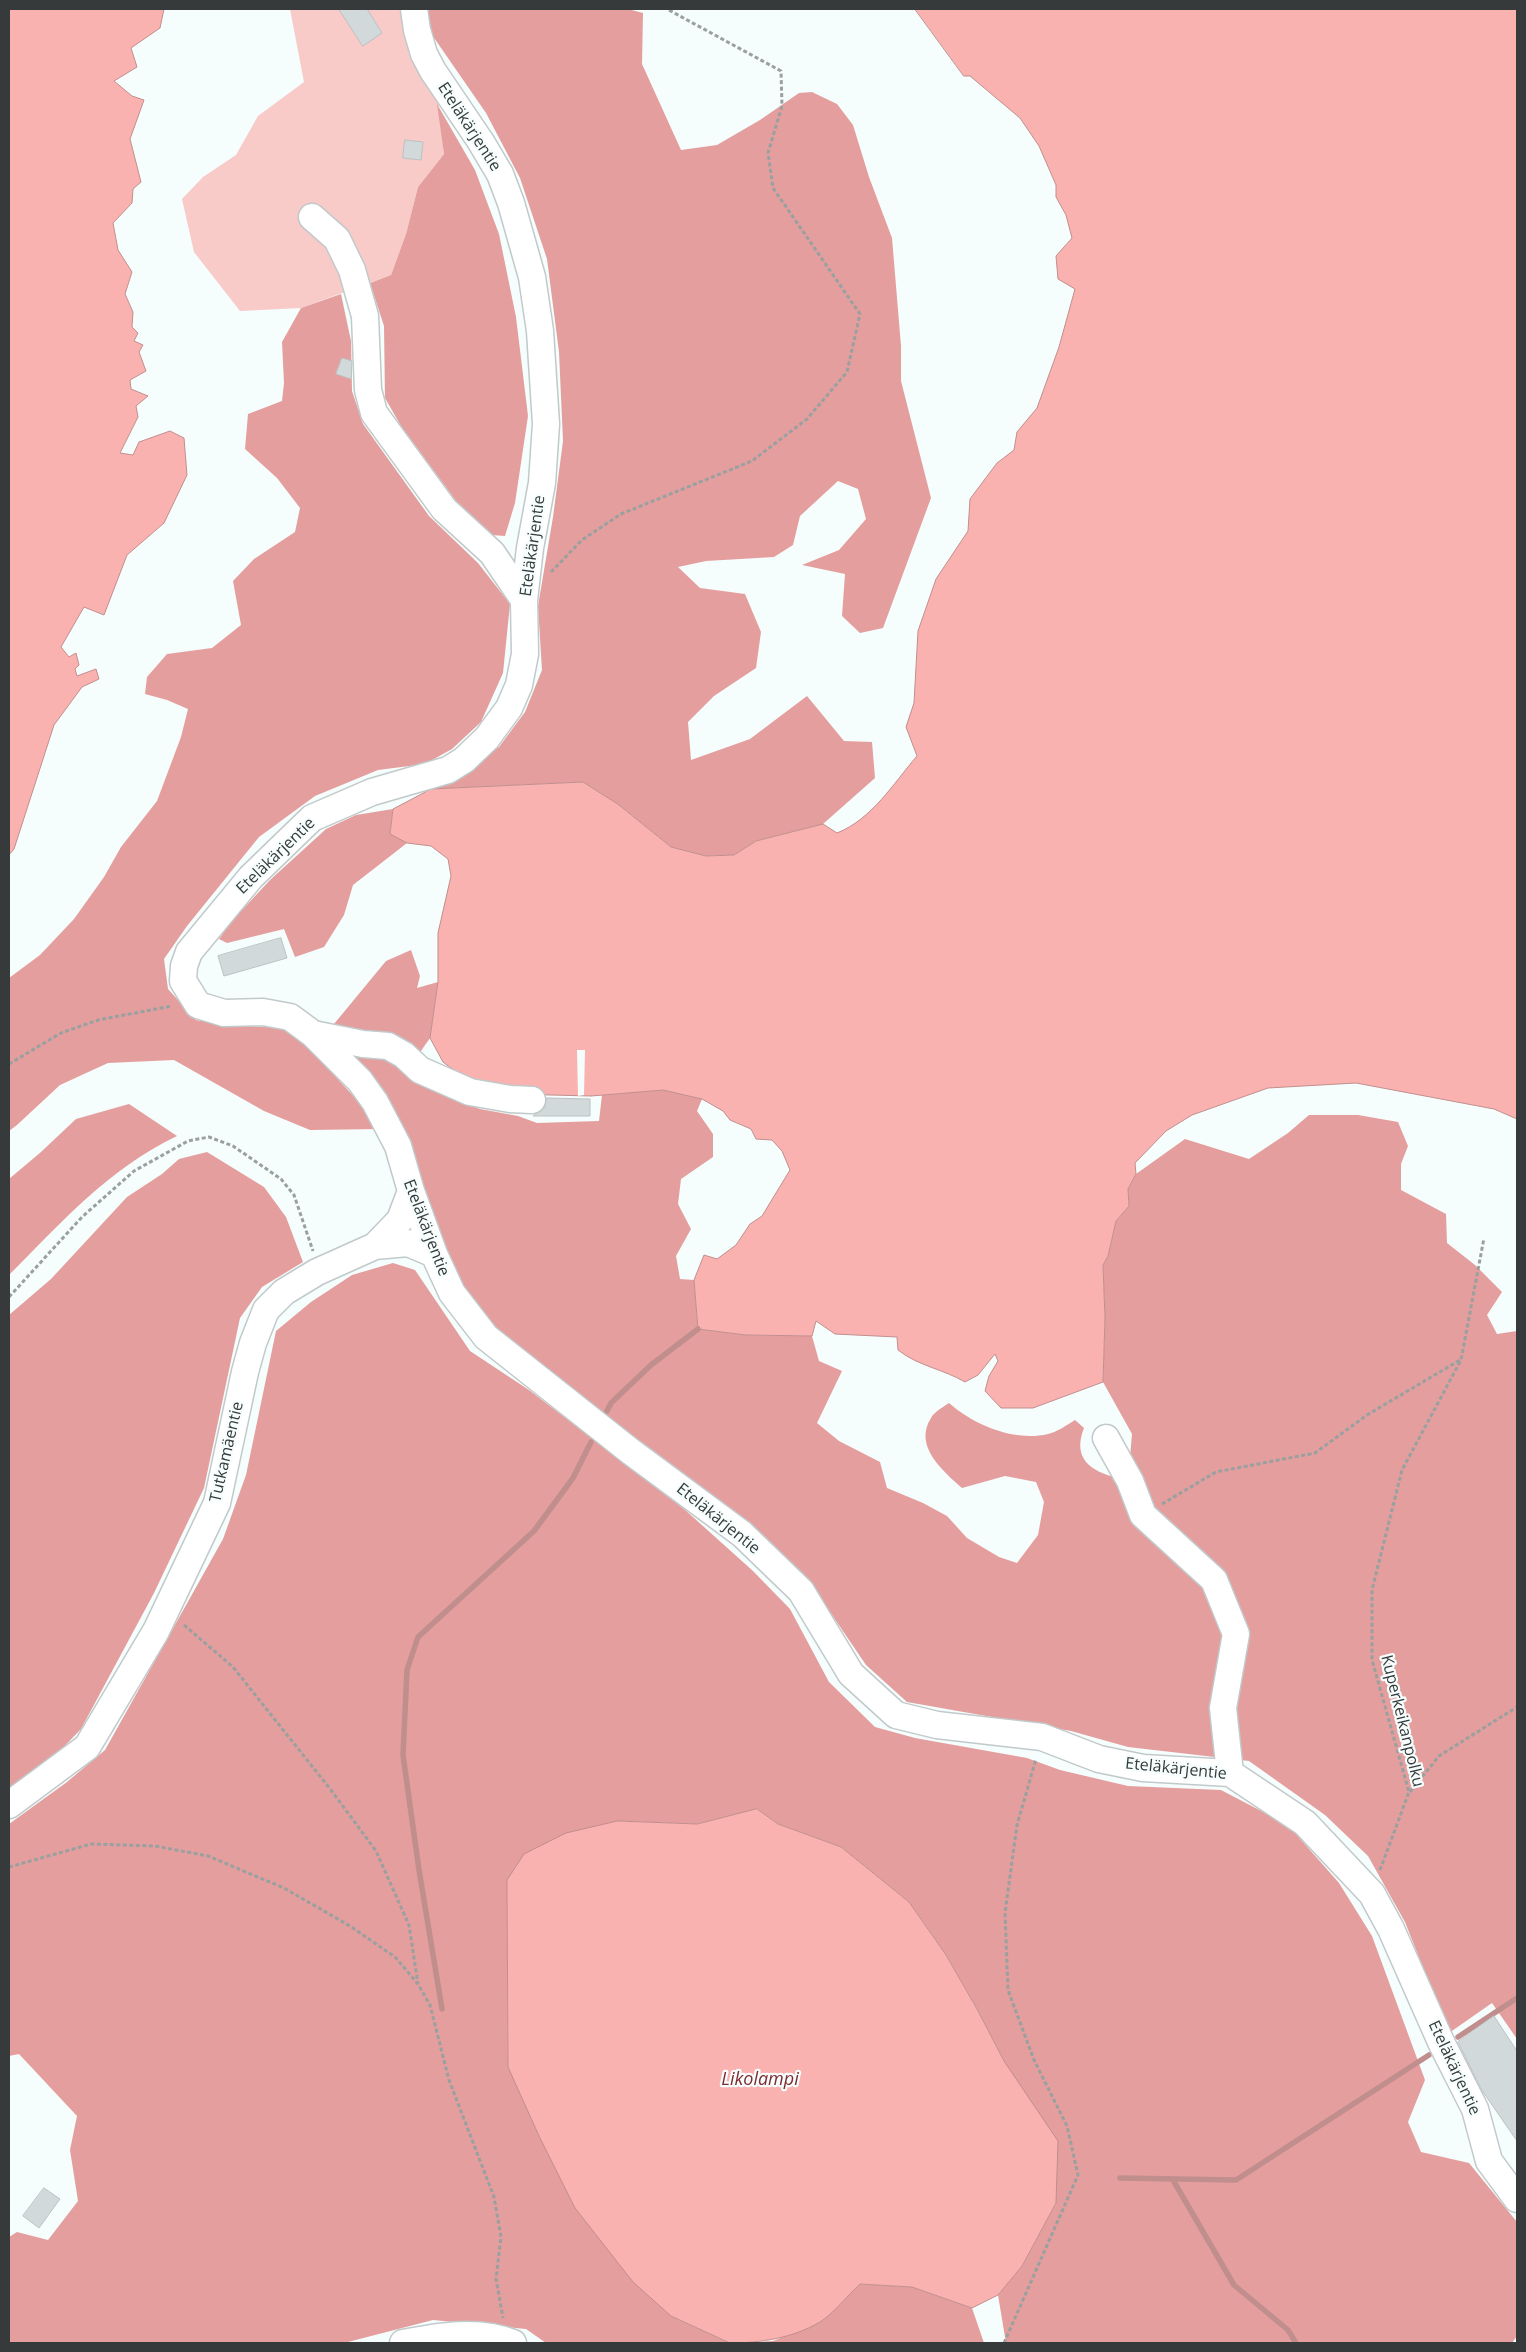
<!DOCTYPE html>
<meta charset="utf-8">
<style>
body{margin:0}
#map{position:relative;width:1526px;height:2352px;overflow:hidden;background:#f5fdfd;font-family:"Open Sans",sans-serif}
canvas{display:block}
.frame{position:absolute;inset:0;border:10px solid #373a3b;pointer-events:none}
</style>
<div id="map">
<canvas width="1526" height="2352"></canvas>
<div class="frame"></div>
</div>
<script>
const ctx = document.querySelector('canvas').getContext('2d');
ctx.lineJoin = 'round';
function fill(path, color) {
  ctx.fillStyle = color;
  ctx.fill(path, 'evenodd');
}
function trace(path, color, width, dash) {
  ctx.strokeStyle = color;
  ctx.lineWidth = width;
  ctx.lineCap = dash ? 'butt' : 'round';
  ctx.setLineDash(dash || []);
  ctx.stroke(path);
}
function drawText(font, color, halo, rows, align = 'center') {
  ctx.font = font + ' "Open Sans",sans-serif';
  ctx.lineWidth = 4.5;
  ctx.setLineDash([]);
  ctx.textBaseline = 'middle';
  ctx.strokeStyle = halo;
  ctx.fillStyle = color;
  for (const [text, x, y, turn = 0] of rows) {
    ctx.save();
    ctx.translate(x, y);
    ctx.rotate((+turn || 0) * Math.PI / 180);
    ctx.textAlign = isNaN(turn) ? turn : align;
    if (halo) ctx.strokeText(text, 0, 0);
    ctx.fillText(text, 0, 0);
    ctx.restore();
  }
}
fill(new Path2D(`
 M290,9H428L444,154L418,187L406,234L391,275L301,308L240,311L194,252L182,199L203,177L236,155L258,116L304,82Z`), '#f8cac8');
fill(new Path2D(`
 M428,9H628L643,13L642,64L681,150L717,145L760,120L799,93L812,92L837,104L853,125L869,177L892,238L901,346V381L931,498L883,628L860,633L842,616L845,574L802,565L839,550L866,519L858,489L838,481L800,516L793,545L774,557L706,561L678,567L700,588L745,594L761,632L756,668L714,696L688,722L691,760L750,739L807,696L844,741L872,742L875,778L823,824L756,841L734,855L706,856L671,847L619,805L583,782L431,789L499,747L525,712L542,670L538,606L553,517L563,441L559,352L547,259L520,178L486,113L430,32Z
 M437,104L475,170L499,234L516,317L528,416L515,503L505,536L492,535L459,505L401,426L385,398L384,326L370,283L391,275L406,234L418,187L444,154Z
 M341,294L351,341L352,391L363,424L429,516L478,563L510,604L503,673L481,722L452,749L425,764L378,770L315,796L259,837L187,926L164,959L168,989L196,1020L224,1025L284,1028L304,1043L359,1102L381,1129L310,1130L264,1111L174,1060L108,1063L60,1085L17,1125L9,1131V978L40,955L74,919L104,877L121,847L157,801L181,737L188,709L167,700L145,694L147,677L167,654L212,648L241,625L233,581L254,559L295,532L300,508L277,478L245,449L248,414L282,401L284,383L282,342L301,308Z
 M393,809L390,833L407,843L353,885L344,915L324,947L295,957L284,929L227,943L219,939L231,922L270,880L326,829L356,815Z
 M411,950L420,976L417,988L438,982L430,1038L416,1058L428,1088L480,1109L518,1116L537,1123L599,1121L602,1095L663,1090L702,1099L697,1111L713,1134V1157L681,1179L678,1204L691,1229L676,1256L680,1279L694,1280L698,1329L746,1335L812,1336L819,1361L842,1371L817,1423L839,1441L880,1462L887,1488L923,1503L947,1516L967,1538L999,1557L1017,1563L1038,1535L1044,1502L1036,1482L1005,1476L962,1488C943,1471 913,1446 931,1418C934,1412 943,1407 949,1403C974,1425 1014,1442 1048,1434C1057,1432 1067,1425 1075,1420L1084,1428C1072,1458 1090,1471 1117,1478L1130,1458L1132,1434L1103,1382L1105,1318L1103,1265L1108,1256L1116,1221L1129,1206L1128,1189L1136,1174L1185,1139L1249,1159L1288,1133L1309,1115H1358L1398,1122L1408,1146L1401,1164V1190L1446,1214L1447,1243L1475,1265L1502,1292L1487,1315L1497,1334L1517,1331V2039L1492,2003L1449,2033L1405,1922L1368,1856L1325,1815L1249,1761L1128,1747L1071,1731L907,1702L866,1665L811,1584L742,1520L500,1333L458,1281L334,1024L386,961Z
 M129,1104L177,1136C107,1170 63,1221 9,1275V1179L41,1152L76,1119Z
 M207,1152L264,1187L286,1217L303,1262L262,1287L240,1318L204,1488L154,1593L81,1729L53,1758L9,1788V1315L51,1279L127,1197L162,1174L179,1159Z
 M393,1263L415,1270L470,1351L529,1390L684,1509L753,1571L790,1609L829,1682L875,1727L915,1738L1027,1758L1060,1770L1128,1786L1221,1790L1288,1825L1339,1883L1372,1936L1425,2080L1408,2122L1421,2152L1469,2163L1517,2222V2336L1512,2343H1006L998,2295L1022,2266L1056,2203L1004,2061L977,2009L946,1955L909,1902L841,1847L778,1824L757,1809L697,1824L617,1821L507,1880L508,2067L671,2316L730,2343H546L526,2329L433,2320L344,2343H9V2237L17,2232L48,2240L78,2201L70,2150L77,2116L19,2054L9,2056V1824L67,1782L105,1750L223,1539L246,1475L276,1331L311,1302L352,1275Z
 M860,2284L912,2287L972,2308L984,2343H740L773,2341L820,2322Z`), '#e49e9d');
const water = new Path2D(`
 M9,9H164L160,28L131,48L137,67L114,81L132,96L144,100L130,139L141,182L133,189L132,203L113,223L118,250L132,272L125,294L133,312L132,327L138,333L134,341L143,345L139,352L146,371L130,380L131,389L148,396L136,406L138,417L120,453L133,455L139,442L170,431L184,438L187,475L164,523L127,555L104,615L84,607L61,647L69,657L76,653L79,665L75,669L77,676L96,669L99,679L82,687L54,725L14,849L9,855Z
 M915,9H1517V1119L1494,1109L1356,1083L1268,1088L1192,1115L1166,1131L1135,1163L1136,1174L1128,1189L1129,1206L1116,1221L1108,1256L1103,1265L1105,1318L1103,1382L1033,1408H1001L985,1391L989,1376L998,1361L995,1354L978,1375L965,1382C943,1369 918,1366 898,1350L897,1337L835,1334L816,1321L812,1336L746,1335L698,1329L694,1280L704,1255L717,1259L736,1245L750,1224L762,1216L790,1170L782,1151L772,1140L756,1139L751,1129L730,1120L723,1111L702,1099L663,1090L591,1096L512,1094L475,1086L443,1062L430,1038L438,982V933L451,876L448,859L431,846L407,843L390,834L393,809L431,789L583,782L619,805L671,847L706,856L734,855L756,841L823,824L837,833C872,819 893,784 917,756L906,727L914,703L918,631L936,579L968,531L970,499L997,463L1014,450L1017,432L1037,408L1059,347L1075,289L1058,279L1056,256L1072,238L1066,215L1056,197V185L1039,146L1020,118L970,76H964Z
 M757,1809L778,1824L841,1847L909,1902L946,1955L977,2009L1004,2061L1058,2141L1056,2203L1022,2266L998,2295L972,2308L912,2287L860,2284C847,2296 834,2313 820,2322C793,2338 760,2343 730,2343L671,2316L633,2282L575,2208L539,2136L508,2067L507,1880L524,1854L566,1833L617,1821L697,1824Z`);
fill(water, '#fab2b0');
trace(water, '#c08e8d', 1);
fill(new Path2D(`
 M577,1050H585L584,1095L578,1096Z`), '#f5fdfd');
trace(new Path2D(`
 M607,1411L611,1403L651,1365L698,1329
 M442,2009L419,1870L403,1755L407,1670L418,1637L534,1531L573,1478L591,1442
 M1458,2037L1517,1998
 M1120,2178L1236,2180L1429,2055
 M1173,2180L1234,2285L1288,2330L1296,2343`), '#c08e8d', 5.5);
const building = new Path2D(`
 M339,9H367L382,33L363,46Z
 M405,140L423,142L421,160L403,158Z
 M342,358L352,361L351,379L336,374Z
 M281,938L287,958L224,976L218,956Z
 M547,1098L590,1099V1116H533L544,1108Z
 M1494,2016L1517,2051V2141L1481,2089L1458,2042Z
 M44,2188L60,2199L39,2228L23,2216Z`);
fill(building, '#d2d9da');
trace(building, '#bbc2c3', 1);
const minor = new Path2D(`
 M414,9L417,30L424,54L433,71L481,142L500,174L511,203L532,277L540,331L546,424L542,483L530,548L524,600L525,654L519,685L509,708L487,738L464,760L448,770L372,792L312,818L251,877L189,952L184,966L183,981L198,1005L224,1013L263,1012L290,1017L313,1034L360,1081L375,1102L398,1146L411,1191L434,1254L452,1293L486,1337L630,1451L742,1534L801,1591L851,1674L896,1715L937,1725L1042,1737L1099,1759L1143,1768L1230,1773L1305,1823L1372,1894L1391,1929L1441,2042L1475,2109L1489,2161L1517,2199
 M312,217L337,239L352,270L365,316L368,390L374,413L444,509L492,553L524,600
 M313,1034L363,1044L388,1046L404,1055L420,1070L470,1092L510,1099L532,1100
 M375,1246L400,1220L411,1191
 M1106,1438L1130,1481L1143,1515L1214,1580L1236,1634L1223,1708L1230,1773
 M9,1805L87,1747L156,1631L217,1503L245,1372L253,1343L266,1310L284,1292L317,1272L375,1246L408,1243L434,1254
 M403,2343C438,2336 479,2329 513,2343`);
trace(minor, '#c2c9ca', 29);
trace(new Path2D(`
 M551,572L582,540L621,514L752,461L807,419L847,372L860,314L773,188L768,153L782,106L781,71L667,9
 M9,1064L61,1033L98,1020L172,1006
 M9,1297L82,1217L134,1171L188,1141L209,1137L233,1146L281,1179L294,1195L313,1251
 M1162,1504L1216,1472L1315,1453L1367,1415L1460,1360
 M184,1625L233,1667L331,1790L376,1851L409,1925L418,1984
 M1410,1792L1439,1756L1517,1707
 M9,1867L91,1844L155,1846L208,1856L284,1888L350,1926L395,1957L418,1984L430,2005L449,2080L494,2197L501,2237L496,2279L503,2318
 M1380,1870L1409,1792L1372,1660V1590L1402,1470L1461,1360L1484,1238
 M1004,2343L1078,2175L1067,2126L1034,2060L1008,1990L1005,1913L1017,1825L1036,1759`), '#9aa0a0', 3, [4, 2.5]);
trace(minor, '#fff', 26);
drawText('16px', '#373a3b', '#f5fdfd', [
 ["Eteläkärjentie",469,127,57],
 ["Eteläkärjentie",533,546,-82],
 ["Eteläkärjentie",276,856,-44],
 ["Eteläkärjentie",426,1228,69],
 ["Tutkamäentie",227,1452,-77],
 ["Eteläkärjentie",718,1519,39],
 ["Kuperkeikanpolku",1402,1721,76],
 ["Eteläkärjentie",1176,1769,6],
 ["Eteläkärjentie",1454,2068,65]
]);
drawText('italic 18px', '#7e2c30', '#f5fdfd', [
 ["Likolampi",760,2080]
]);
</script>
